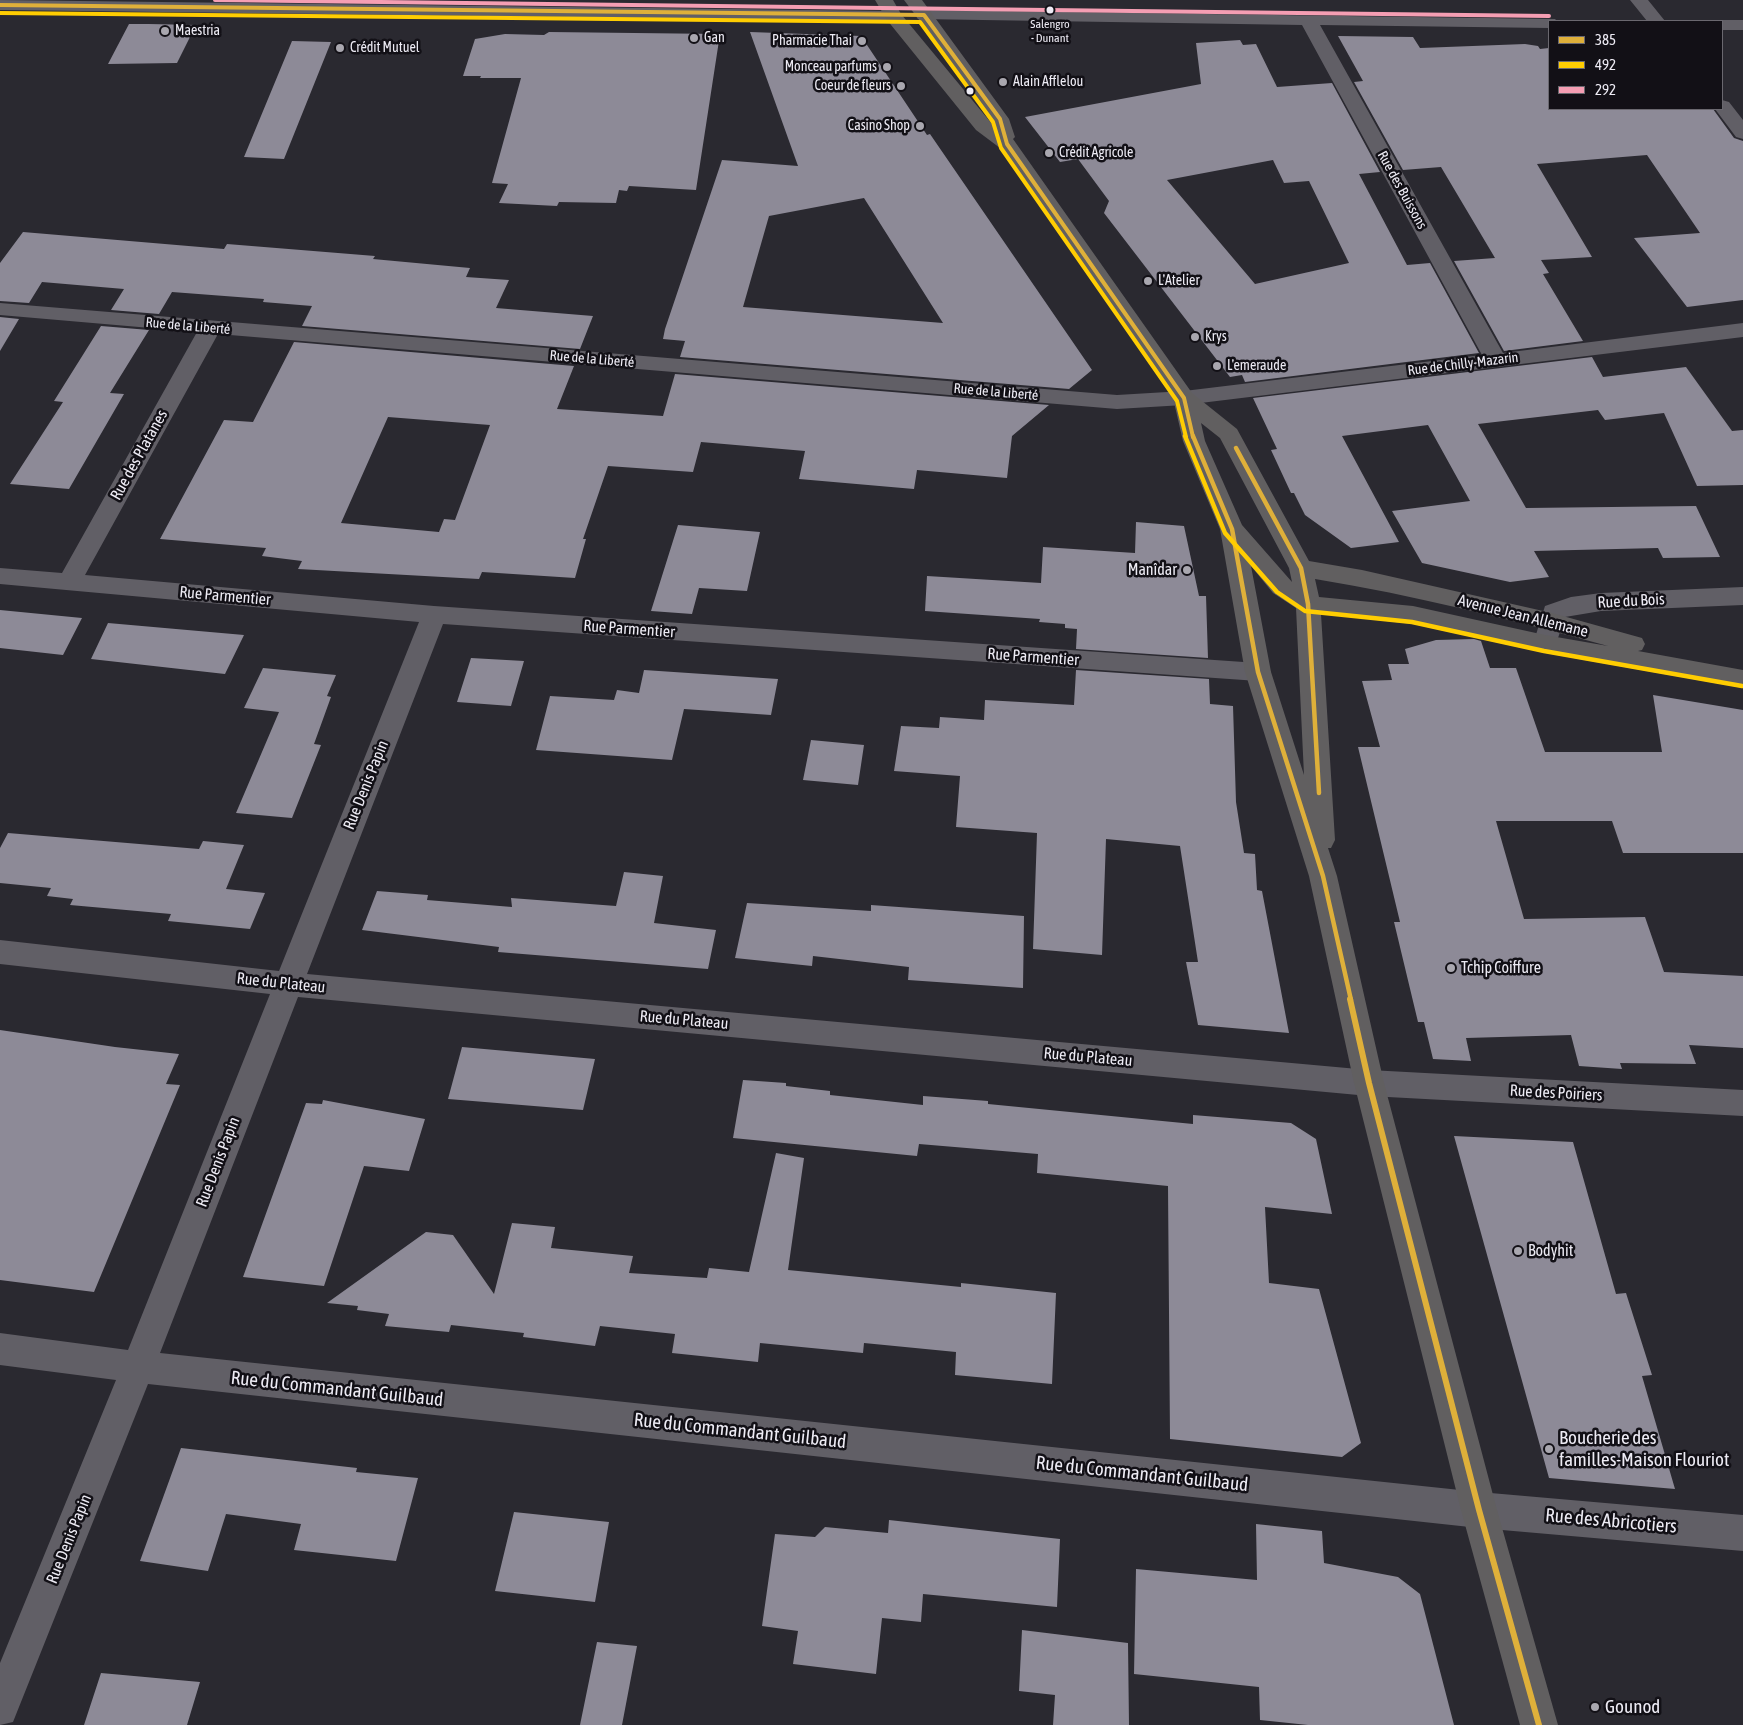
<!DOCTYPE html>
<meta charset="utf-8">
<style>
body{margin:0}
#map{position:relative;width:1743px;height:1725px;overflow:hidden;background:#2a2930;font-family:"Asap Condensed",sans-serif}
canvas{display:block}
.legend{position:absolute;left:1548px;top:20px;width:175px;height:90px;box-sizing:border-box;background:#121016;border:1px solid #6a686f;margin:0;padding:6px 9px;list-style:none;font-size:15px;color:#edebf4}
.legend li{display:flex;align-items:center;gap:10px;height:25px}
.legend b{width:25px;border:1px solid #6a686f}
</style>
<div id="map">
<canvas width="1743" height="1725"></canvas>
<ul class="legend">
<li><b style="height:6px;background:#dfb03a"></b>385</li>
<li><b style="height:6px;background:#ffcd02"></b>492</li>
<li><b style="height:6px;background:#f59eb3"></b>292</li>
</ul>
</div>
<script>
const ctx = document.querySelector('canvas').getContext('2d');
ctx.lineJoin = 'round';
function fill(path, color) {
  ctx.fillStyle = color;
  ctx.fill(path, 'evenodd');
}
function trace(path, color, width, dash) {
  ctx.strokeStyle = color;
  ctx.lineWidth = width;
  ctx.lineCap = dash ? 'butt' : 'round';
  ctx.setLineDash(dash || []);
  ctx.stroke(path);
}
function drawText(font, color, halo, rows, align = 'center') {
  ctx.font = font + ' "Asap Condensed",sans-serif';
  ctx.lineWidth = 5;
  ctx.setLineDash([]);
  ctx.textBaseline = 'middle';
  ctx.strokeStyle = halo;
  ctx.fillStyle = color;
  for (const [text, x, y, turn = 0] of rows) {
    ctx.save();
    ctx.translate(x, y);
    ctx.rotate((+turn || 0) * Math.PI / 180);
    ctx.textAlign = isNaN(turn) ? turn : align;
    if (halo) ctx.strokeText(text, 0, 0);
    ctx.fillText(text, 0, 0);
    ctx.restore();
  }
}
fill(new Path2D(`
 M129,24H149L196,25L177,63L108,64Z
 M549,32L720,34L696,190L629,186L627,191L619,190L616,203L559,202L557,206L499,203L508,184L492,183L521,78H480L481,76H463L475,39L505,34L544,35Z
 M750,32L861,36L927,135L930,134L1092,370L1069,389L680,357L685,341L663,339L665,329L722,160L798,166ZM864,198L943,323L743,307L769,216Z
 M1338,36L1413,37L1420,48L1525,44L1538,46L1540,49L1549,48V109H1713L1734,138L1743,141V300L1687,307L1634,238L1700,233L1647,155L1537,164L1592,257L1541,260L1549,273L1543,274L1583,341L1504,351L1454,261L1495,258L1441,167L1403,170L1354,82L1363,81Z
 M1240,40L1243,45L1256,44L1277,87L1332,83L1380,172L1359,174L1407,265L1430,263L1479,353L1245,382L1242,375L1230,377L1104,213L1109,201L1078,159L1060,162L1025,117L1201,84L1196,43ZM1273,160L1284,183L1309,181L1349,263L1255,284L1167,180Z
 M292,41L331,42L284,159L244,157Z
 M23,232L224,249L227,244L375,256L373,259L470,268L466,277L509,280L496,308L593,316L580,349L302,326L312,306L263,302L264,299L172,292L159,314L111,310L124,289L42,282L29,303L0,301V263Z
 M0,317L19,319L0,351Z
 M101,326L149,330L110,393L124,394L69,489L10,484L63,402L54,401Z
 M294,342L574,366L557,409L663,416L675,374L1049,405L1012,436L1007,478L917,470L914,489L799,479L805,451L701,442L693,472L608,466L583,539H586L575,578L482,572L479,579L298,569L302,561L262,556L266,548L160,539L224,420L253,422ZM388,417L490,425L455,520L444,519L439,532L341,523Z
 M1592,357L1603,377L1686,367L1732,431L1743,430V485L1697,486L1664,413L1605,420L1598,410L1478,424L1526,508L1696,506L1720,557L1663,558L1658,548L1534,551L1549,577L1510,582L1422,563L1392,511L1470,501L1428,425L1342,436L1399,542L1351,548L1305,515L1294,493H1291L1271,450L1277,449L1253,398Z
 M1136,522L1184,526L1199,596H1206L1208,658L1076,649L1077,629L1065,628V624L1039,622L1040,619L925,611L927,576L1041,583L1043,547L1135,553Z
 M678,525L760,532L747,591L699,588L692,614L651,611Z
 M0,610L82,618L63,655L0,648Z
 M108,623L244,635L225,674L91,659Z
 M1474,639L1481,641L1490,668H1516L1545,752H1662L1653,695L1743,710V853H1623L1612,821H1496L1524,919L1645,917L1664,972L1743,976V1048L1689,1045L1696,1064L1620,1063L1622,1069L1579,1066L1571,1035L1466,1038L1471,1061L1433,1059L1424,1022H1418L1394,922H1400L1358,747H1380L1362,681L1392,680L1388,664H1409L1405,649L1436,640Z
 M471,658L524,661L511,706L457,702Z
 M263,668L336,675L327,696L331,697L314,744L321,745L292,818L236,813L279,712L244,708Z
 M644,670L778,679L771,715L684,709L672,760L536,750L550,696L614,700L617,690L639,693Z
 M1076,670L1209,679L1210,704L1233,706L1236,802L1244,853L1255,854L1257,890L1262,891L1289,1033L1198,1025L1186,962H1198L1180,846L1106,839L1102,955L1033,949L1037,833L956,827L960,776L894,771L901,726L939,728L940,717L984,720L985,700L1074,705Z
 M811,740L864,745L858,785L803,780Z
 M8,833L199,849L203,841L244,845L226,889L265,893L250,929L168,921L171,914L70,905L73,899L47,896L51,888L0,883V848Z
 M624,872L663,876L654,923L716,930L708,969L498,952L499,947L362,930L377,891L428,895L427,900L512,907L511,898L616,906Z
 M747,903L871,911V905L1024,916L1023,988L908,980L909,967L813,956L812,966L735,958Z
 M0,1030L115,1047L179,1054L166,1084L180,1085L94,1292L0,1280Z
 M462,1047L595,1059L583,1110L448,1099Z
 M743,1080L786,1083V1086L830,1091V1095L923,1105V1096L988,1101V1104L1193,1124V1115L1291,1123L1316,1139L1332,1214L1265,1207L1269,1283L1319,1289L1361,1443L1342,1457L1170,1439L1168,1186L1037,1173L1038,1154L919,1144L917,1156L733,1138Z
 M323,1100L425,1119L409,1171L364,1166L324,1286L243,1277L306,1103L322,1104Z
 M1454,1136L1573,1142L1616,1294L1626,1293L1652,1375L1642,1376L1675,1489L1549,1478Z
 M776,1153L804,1158L788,1270L961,1287V1283L1056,1293L1052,1384L955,1375L956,1352L864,1343L863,1353L760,1343L758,1362L672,1353L675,1334L600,1326L595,1346L523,1337L524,1333L451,1325L449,1332L385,1326L389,1314L357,1310L358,1306L327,1303L426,1232L453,1235L494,1294L512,1223L555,1227L551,1248L633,1256L629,1273L707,1278L709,1268L749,1272Z
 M181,1448L357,1468L356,1472L418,1478L396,1561L294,1550L301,1524L226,1514L208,1571L140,1561Z
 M514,1512L609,1522L595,1602L495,1591Z
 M889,1520L1060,1539L1057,1607L923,1594L921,1622L882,1618L876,1674L793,1664L798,1631L762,1626L775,1534L815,1537L825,1527L888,1533Z
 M1256,1524L1322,1531L1324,1563L1398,1577L1420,1594L1454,1725H1308L1260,1720L1259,1687L1134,1674L1136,1569L1257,1580Z
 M1022,1630L1128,1643L1129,1725H1053L1055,1695L1019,1691Z
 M597,1642L637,1646L622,1725H580Z
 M101,1673L200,1682L187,1725H84Z`), '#8d8a97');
fill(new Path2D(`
 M0,0L893,11L899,12L902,16L899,20L893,21L0,10Z
 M1630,0H1648L1665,21H1647Z
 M924,10L1555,19L1557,21H1549V28L1320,25L1503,353L1743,323V337L1184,405L1117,409L218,334L85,575L434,606L1258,663L1267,666L1271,672L1267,678L1258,681L443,624L307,974L1369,1070L1743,1090V1116L1369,1096L298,997L160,1353L1479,1492L1743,1515V1551L1479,1528L148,1384L13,1722L0,1725V1663L116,1380L0,1365V1333L128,1350L270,994L0,964V940L279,971L419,622L0,584V568L62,573L197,332L0,315V303L1117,395L1184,391L1482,355L1302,25L918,19L915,15L918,11Z
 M1722,20H1743V30H1722V21H1716Z
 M1722,100L1729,102L1743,120V139L1736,137L1715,109H1722Z
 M1743,587V605L1601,611L1565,617L1554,650L1545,653L1536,650L1533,644L1545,606L1571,597L1601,593Z`), '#615f66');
fill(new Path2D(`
 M875,0H893L901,14L992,124L954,66L904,0H922L1009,119L1015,137L1013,139L1192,393L1237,429L1309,561L1362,570L1552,613L1642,638L1645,644L1642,650L1638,651L1743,670V688L1545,653L1413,624L1321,614L1335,840L1331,848H1328L1337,876L1384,1083L1497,1510L1558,1725H1520L1461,1510L1354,1083L1309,876L1245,672L1220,529L1183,441L1173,398L1000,148L976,130L887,20ZM1201,423L1220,438L1289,568L1292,582L1242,525L1205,441ZM1251,566L1273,593L1296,608L1304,775L1271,672ZM1315,579C1414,595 1512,620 1608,646L1545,635L1413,606L1319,597Z`), '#615f60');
trace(new Path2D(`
 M0,5L924,15L1000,119L1007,144L1184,398L1193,437`), '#dfb03a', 4);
trace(new Path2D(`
 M1193,436L1232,529L1258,672L1323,876L1351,1000
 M1236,448L1301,568L1308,604L1319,793`), '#dfb03a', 4.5);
trace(new Path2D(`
 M1350,999L1369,1083L1479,1510L1539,1725`), '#dfb03a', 6);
trace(new Path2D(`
 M0,13L920,22L993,122L1001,148L1177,401L1186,437`), '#ffcd02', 4);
trace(new Path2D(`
 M1185,436L1225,533L1277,592L1305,611L1412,622L1544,651L1742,686`), '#ffcd02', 4.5);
trace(new Path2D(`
 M215,0L1549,16`), '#f59eb3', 4);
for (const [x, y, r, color] of [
 [1050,10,4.5,"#edebf4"],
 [165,31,5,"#a9a7af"],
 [694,38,5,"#a9a7af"],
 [862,41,5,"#a9a7af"],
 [340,48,5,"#a9a7af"],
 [887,67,5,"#a9a7af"],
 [1003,82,5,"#a9a7af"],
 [901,86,5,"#a9a7af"],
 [970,91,4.5,"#edebf4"],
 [920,126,5,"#a9a7af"],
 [1049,153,5,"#a9a7af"],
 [1148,281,5,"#a9a7af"],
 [1195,337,5,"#a9a7af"],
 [1217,366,5,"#a9a7af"],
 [1187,570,5,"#a9a7af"],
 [1451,968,5,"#a9a7af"],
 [1518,1251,5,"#a9a7af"],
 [1549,1449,5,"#a9a7af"],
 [1595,1707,5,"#a9a7af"]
]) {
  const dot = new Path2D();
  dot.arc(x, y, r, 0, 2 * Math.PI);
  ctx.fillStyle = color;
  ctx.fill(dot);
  trace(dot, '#121016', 2);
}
drawText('12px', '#edebf4', '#121016', [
 ["Salengro",1050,24],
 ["- Dunant",1050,38]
]);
drawText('14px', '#edebf4', '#121016', [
 ["Maestria",175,31],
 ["Gan",704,38],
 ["Pharmacie Thai",852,41,"right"],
 ["Crédit Mutuel",350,48],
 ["Monceau parfums",877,67,"right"],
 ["Alain Afflelou",1013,82],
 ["Coeur de fleurs",891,86,"right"],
 ["Casino Shop",910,126,"right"],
 ["Crédit Agricole",1059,153],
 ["L'Atelier",1158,281],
 ["Krys",1205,337],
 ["L'emeraude",1227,366]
], 'left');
drawText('14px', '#edebf4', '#121016', [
 ["Rue des Buissons",1402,190,61],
 ["Rue de la Liberté",188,326,5],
 ["Rue de la Liberté",592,359,5],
 ["Rue de Chilly-Mazarin",1463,364,-7],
 ["Rue de la Liberté",996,392,5]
]);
drawText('16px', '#edebf4', '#121016', [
 ["Rue des Platanes",139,455,-61],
 ["Rue Parmentier",225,596,5],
 ["Rue du Bois",1631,601,-3],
 ["Avenue Jean Allemane",1523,616,14],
 ["Rue Parmentier",629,629,4],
 ["Rue Parmentier",1033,657,4],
 ["Rue Denis Papin",366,785,-68],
 ["Rue du Plateau",281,983,6],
 ["Rue du Plateau",684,1020,5],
 ["Rue du Plateau",1088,1057,5],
 ["Rue des Poiriers",1556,1093,3],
 ["Rue Denis Papin",218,1162,-69],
 ["Rue Denis Papin",69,1539,-68]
]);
drawText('16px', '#edebf4', '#121016', [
 ["Manîdar",1177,570,"right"],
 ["Tchip Coiffure",1461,968],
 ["Bodyhit",1528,1251]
], 'left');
drawText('19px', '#edebf4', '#121016', [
 ["Rue du Commandant Guilbaud",337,1389,6],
 ["Rue du Commandant Guilbaud",740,1431,6],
 ["Rue du Commandant Guilbaud",1142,1474,6],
 ["Rue des Abricotiers",1611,1521,5]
]);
drawText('19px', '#edebf4', '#121016', [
 ["Boucherie des",1559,1438],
 ["familles-Maison Flouriot",1559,1460],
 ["Gounod",1605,1707]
], 'left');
</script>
